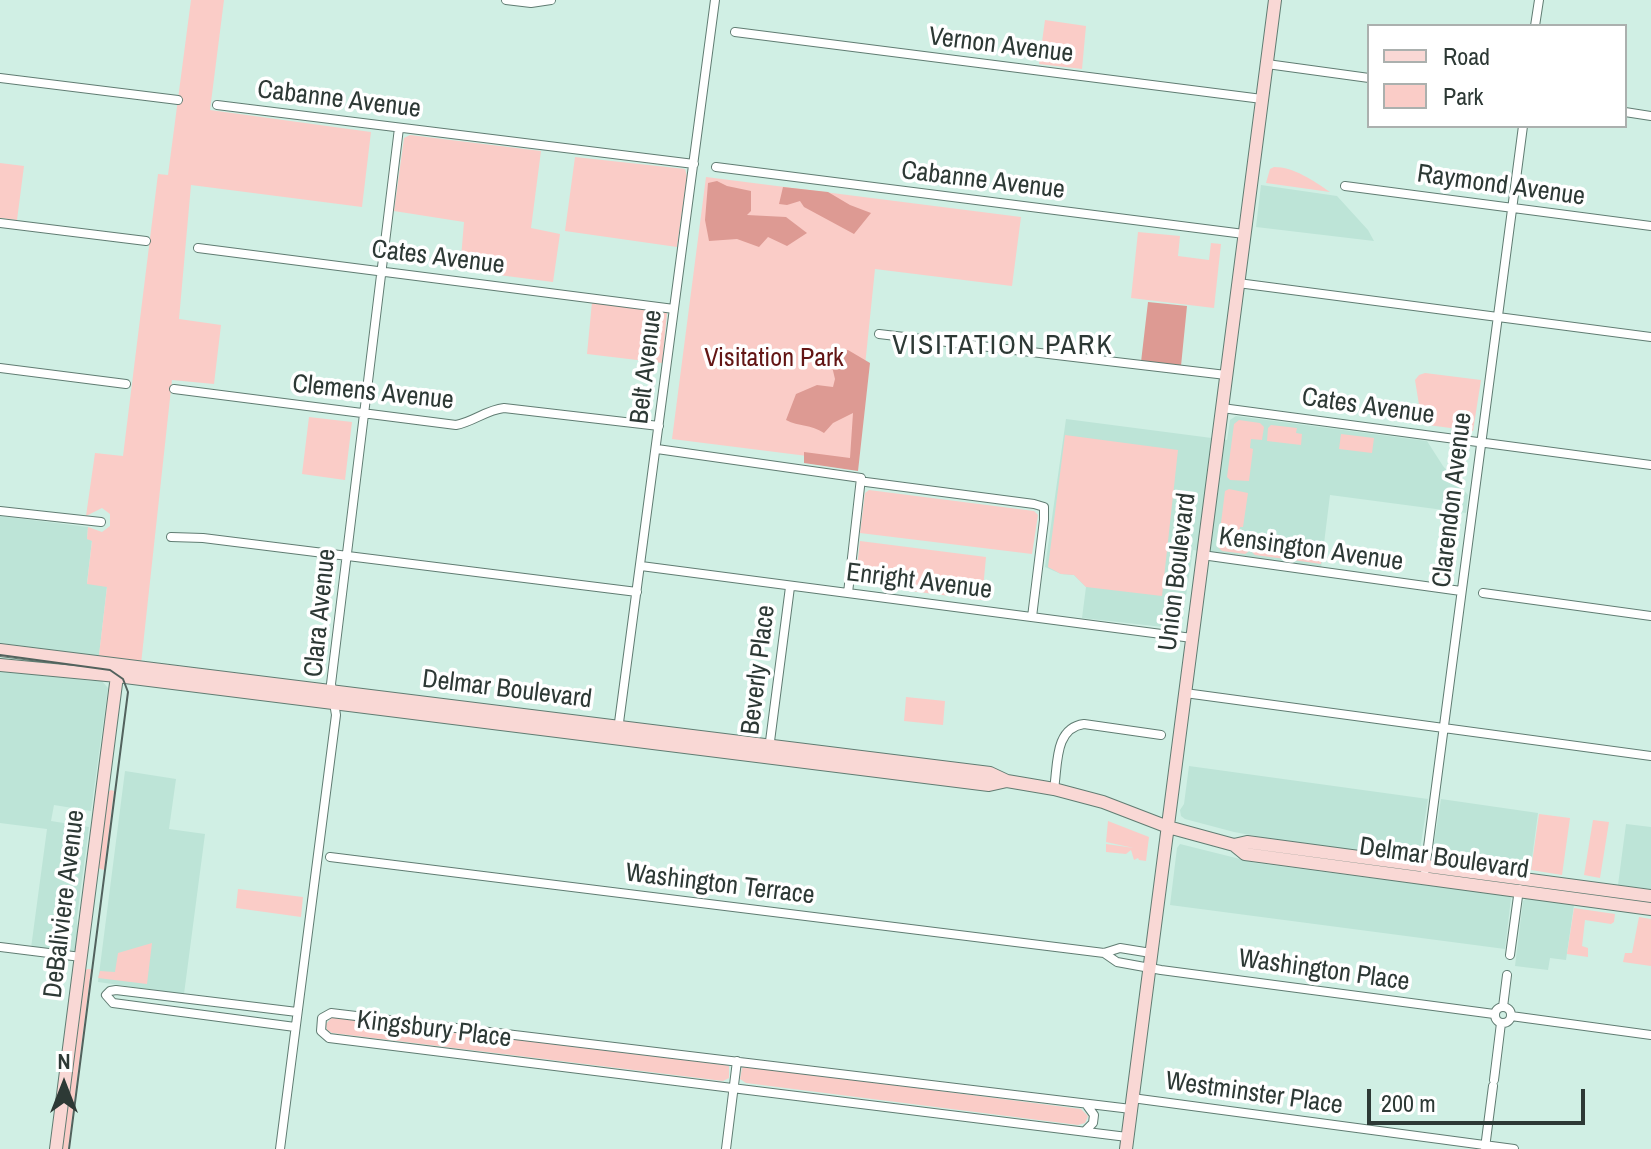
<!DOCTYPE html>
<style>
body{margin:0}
#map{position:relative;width:1651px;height:1149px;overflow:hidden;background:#d0efe4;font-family:"Archivo Narrow",sans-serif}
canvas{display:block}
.legend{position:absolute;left:1367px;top:24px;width:260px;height:104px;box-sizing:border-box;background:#fff;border:2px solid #abb0ae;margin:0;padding:10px 14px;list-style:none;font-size:24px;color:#2d3935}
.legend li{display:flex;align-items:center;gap:16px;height:40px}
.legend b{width:40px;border:2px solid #abb0ae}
.north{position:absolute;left:24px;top:1045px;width:80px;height:80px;-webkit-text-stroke:6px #fff;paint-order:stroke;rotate:0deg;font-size:22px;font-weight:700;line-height:32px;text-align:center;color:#2d3935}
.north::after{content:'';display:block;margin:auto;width:28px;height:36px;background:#2d3935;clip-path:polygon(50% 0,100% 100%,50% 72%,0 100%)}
.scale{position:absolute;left:1367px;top:1089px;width:218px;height:36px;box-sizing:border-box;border:4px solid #2d3935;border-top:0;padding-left:10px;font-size:24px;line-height:28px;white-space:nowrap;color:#2d3935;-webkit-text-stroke:6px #fff;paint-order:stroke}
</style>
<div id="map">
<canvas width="1651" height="1149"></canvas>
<ul class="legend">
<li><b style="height:10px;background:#f9d8d5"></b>Road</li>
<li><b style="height:22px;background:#faccc7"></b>Park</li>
</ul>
<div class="north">N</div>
<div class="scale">200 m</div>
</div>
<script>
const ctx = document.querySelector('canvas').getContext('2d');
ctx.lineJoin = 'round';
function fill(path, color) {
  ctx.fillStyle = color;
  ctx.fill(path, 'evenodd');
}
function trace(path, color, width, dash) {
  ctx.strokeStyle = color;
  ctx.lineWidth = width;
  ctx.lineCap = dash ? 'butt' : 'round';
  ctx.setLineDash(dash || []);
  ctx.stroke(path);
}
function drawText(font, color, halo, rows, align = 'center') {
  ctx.font = font + ' "Archivo Narrow",sans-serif';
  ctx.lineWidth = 7;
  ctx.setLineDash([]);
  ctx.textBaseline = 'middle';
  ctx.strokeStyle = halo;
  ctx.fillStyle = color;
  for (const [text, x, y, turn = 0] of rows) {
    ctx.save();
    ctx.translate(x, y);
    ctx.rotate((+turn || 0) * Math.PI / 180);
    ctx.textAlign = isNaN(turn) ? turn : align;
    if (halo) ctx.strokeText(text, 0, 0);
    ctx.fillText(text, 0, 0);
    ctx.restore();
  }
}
fill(new Path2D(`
 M1261,185L1337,196L1368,230L1374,241L1256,227Z
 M1236,416L1427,441L1443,466L1468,495L1466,513L1330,495L1321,568L1193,550L1181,629L1082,618L1086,587L1074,575L1061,574L1045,567L1066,419L1227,440L1230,420Z
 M0,516L88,527L87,539L92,540L87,583L107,586L99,656L0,643Z
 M0,669L92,681L101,680L108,688L91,811L54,805L51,821L89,827L77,917V948L73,952L31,948L47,829L0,823Z
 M1189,766L1428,799L1419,856L1411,858L1277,840L1234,832L1185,819L1181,816L1180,810L1184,804Z
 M125,771L176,779L169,829L205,834L184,994L98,982Z
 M1441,799L1538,813L1530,873L1434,860L1432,856Z
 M1626,824L1651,827V889L1618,885Z
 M1180,844L1256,863L1509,896L1511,898L1505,949L1170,905L1177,848Z
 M1527,898L1574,905L1566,960L1550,958L1548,970L1515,966L1523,901Z`), '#bde4d7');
fill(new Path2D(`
 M191,0H224L210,110L371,132L362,207L191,185L179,319L221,325L214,384L172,380L141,664L98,658L94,655H99L107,587L87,584L92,541L87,539L88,527L102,532L110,526V514L102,508L86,516L95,453L123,456L158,174L168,175Z
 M1045,20L1086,26L1082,69L1039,64Z
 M410,135L541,151L531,228L560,234L553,282L460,270L464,222L394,211L404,138Z
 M575,157L685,169L687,176L677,247L565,231Z
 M0,163L24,166L17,220L0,218Z
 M1274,167C1294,167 1314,181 1330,192L1266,183L1270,169Z
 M706,177L1021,217L1012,286L875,269L855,462L672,439Z
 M1138,232L1180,236L1178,256L1209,260L1211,243L1221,244L1214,308L1131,298Z
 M592,302L667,313L662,363L587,354Z
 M1425,373L1481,380L1473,431L1428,425L1419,405L1415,380L1419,375Z
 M309,417L352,422L345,480L302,474Z
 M1239,420L1260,423L1264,427L1262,440L1251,439L1250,448L1253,449L1249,481L1230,480L1227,477L1234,424Z
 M1271,425L1297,428L1296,433L1302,434L1301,445L1267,441L1268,428Z
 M1341,434L1374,438L1372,453L1339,449Z
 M1065,435L1178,450L1162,596L1086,587L1074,575L1061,574L1048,567Z
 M1229,489L1248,493L1243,527H1240L1239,535L1250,536L1248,552L1245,554L1222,551L1218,547L1225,491Z
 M869,490L1034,511L1038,515L1032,554L860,533L865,493Z
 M1261,538L1287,541L1285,559L1255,555L1252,552L1254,543L1260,544Z
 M860,541L986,557L982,600L855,584Z
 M1293,542L1304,543V547L1323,549L1321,564L1293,560V557L1290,556Z
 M906,697L945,701L943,725L904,721Z
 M111,790L114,791L104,870L98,868L108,792Z
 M1539,814L1570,818L1562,875L1531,870Z
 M1593,820L1609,822L1600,878L1584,875Z
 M1108,821L1149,837L1146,861L1139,860L1138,858L1134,860L1131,850L1126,854L1106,852V844L1134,848L1106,842Z
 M238,889L303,897L301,917L236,908Z
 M1574,908L1615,914L1614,922L1611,924L1585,920L1582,946L1588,948V957L1567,954Z
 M1639,917L1651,919V966L1623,962L1625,953H1632Z
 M152,943L147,984L98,978L100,971L115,972L118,953Z
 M87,969H91L68,1149H62L85,971Z
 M332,1017L725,1065L729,1066V1078L723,1081L332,1033L327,1030L326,1024Z
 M745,1066L1081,1109L1088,1116L1085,1123L1078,1125L746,1083L740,1079L742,1068Z`), '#faccc7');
fill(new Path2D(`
 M717,181L727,186L751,191V211L747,215L786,217L807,233L787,246L768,237L759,247L737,239L709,241L705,220L708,183Z
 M783,187L828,192L850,205L871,213L854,234L804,207L800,201L787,205L779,204Z
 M1148,302L1187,306L1181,366L1141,362Z
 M848,350L870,363L858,471L804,463V452L850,458L853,413L833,423L824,433C811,424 799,427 786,420L796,394L817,385L833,387L835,379L829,354Z`), '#dd9a93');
const street = new Path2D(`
 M506,0L531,3L551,0
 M1535,26L1539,0
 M735,32L1262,99
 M1267,64L1369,78
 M0,78L178,100
 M217,105L694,164
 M1625,112L1651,116
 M716,167L1244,234
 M1345,186L1651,226
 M0,223L146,241
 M198,248L674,309
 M1238,283L1651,337
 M879,334L1226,375
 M0,368L126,384
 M174,389L456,425C473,422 486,410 504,408L659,426
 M1222,408L1651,465
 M657,449L861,478L848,593
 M866,482L1034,504L1044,507V520L1032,617
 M0,511L101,522
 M171,537L203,538L637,592
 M1202,555L1461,591
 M641,566L1192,638
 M1483,593L1651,616
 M1185,693L1651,756
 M618,730L715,0
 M769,749L790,587
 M1054,789C1058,765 1054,728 1084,724L1161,735
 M330,857L1104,953L1120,948L1151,953
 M1425,870L1523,126
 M0,947L81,957
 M1104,953L1117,962L1161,970L1494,1014
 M1510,955L1519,889
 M1495 1015a8 8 0 1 1 16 0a8 8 0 1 1-16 0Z
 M1503,1007L1507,975
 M1511,1016L1651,1035
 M295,1027L113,1003L106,995L110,991L116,990L297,1012
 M1494,1080L1501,1023
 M1132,1098L1514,1149
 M1085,1131L1093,1123L1094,1115L1086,1104
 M1127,1137L329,1038L321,1031L322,1018L331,1013L1131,1109
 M1485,1148L1493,1086
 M280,1149L336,715L331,684L399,128
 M726,1149L737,1061`);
const secondary = new Path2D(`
 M0,650L990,773L1007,781L1054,789L1103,802L1168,827L1234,845L1245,854L1651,909
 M0,665L117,676L989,785L1007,781
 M1234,845L1247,842L1651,896
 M56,1149L118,668
 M1126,1149L1275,0`);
trace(street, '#607c72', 10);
trace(secondary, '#607c72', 14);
trace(street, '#fff', 8);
trace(secondary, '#f9d8d5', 12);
trace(new Path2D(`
 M0,655L110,670L123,679L128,692L69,1149`), '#52625d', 2);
drawText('26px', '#2d3935', '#fff', [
 ["Vernon Avenue",1001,46,7],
 ["Cabanne Avenue",339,100,7],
 ["Cabanne Avenue",983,181,7],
 ["Raymond Avenue",1501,186,8],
 ["Cates Avenue",438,258,7],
 ["Belt Avenue",647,367,-83],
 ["Clemens Avenue",373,393,6],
 ["Cates Avenue",1368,407,8],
 ["Clarendon Avenue",1453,500,-83],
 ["Kensington Avenue",1311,550,8],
 ["Union Boulevard",1178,572,-83],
 ["Enright Avenue",919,582,7],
 ["Clara Avenue",321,613,-84],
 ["Beverly Place",759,670,-83],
 ["Delmar Boulevard",507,690,7],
 ["Delmar Boulevard",1444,859,8],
 ["Washington Terrace",720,885,7],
 ["DeBaliviere Avenue",65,904,-83],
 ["Washington Place",1324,971,8],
 ["Kingsbury Place",434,1030,7],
 ["Westminster Place",1254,1094,8]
]);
drawText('26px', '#631514', '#fff', [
 ["Visitation Park",774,359]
]);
ctx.letterSpacing = '2px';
drawText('28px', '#2d3935', '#fff', [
 ["VISITATION PARK",1003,346]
]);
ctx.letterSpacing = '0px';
</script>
